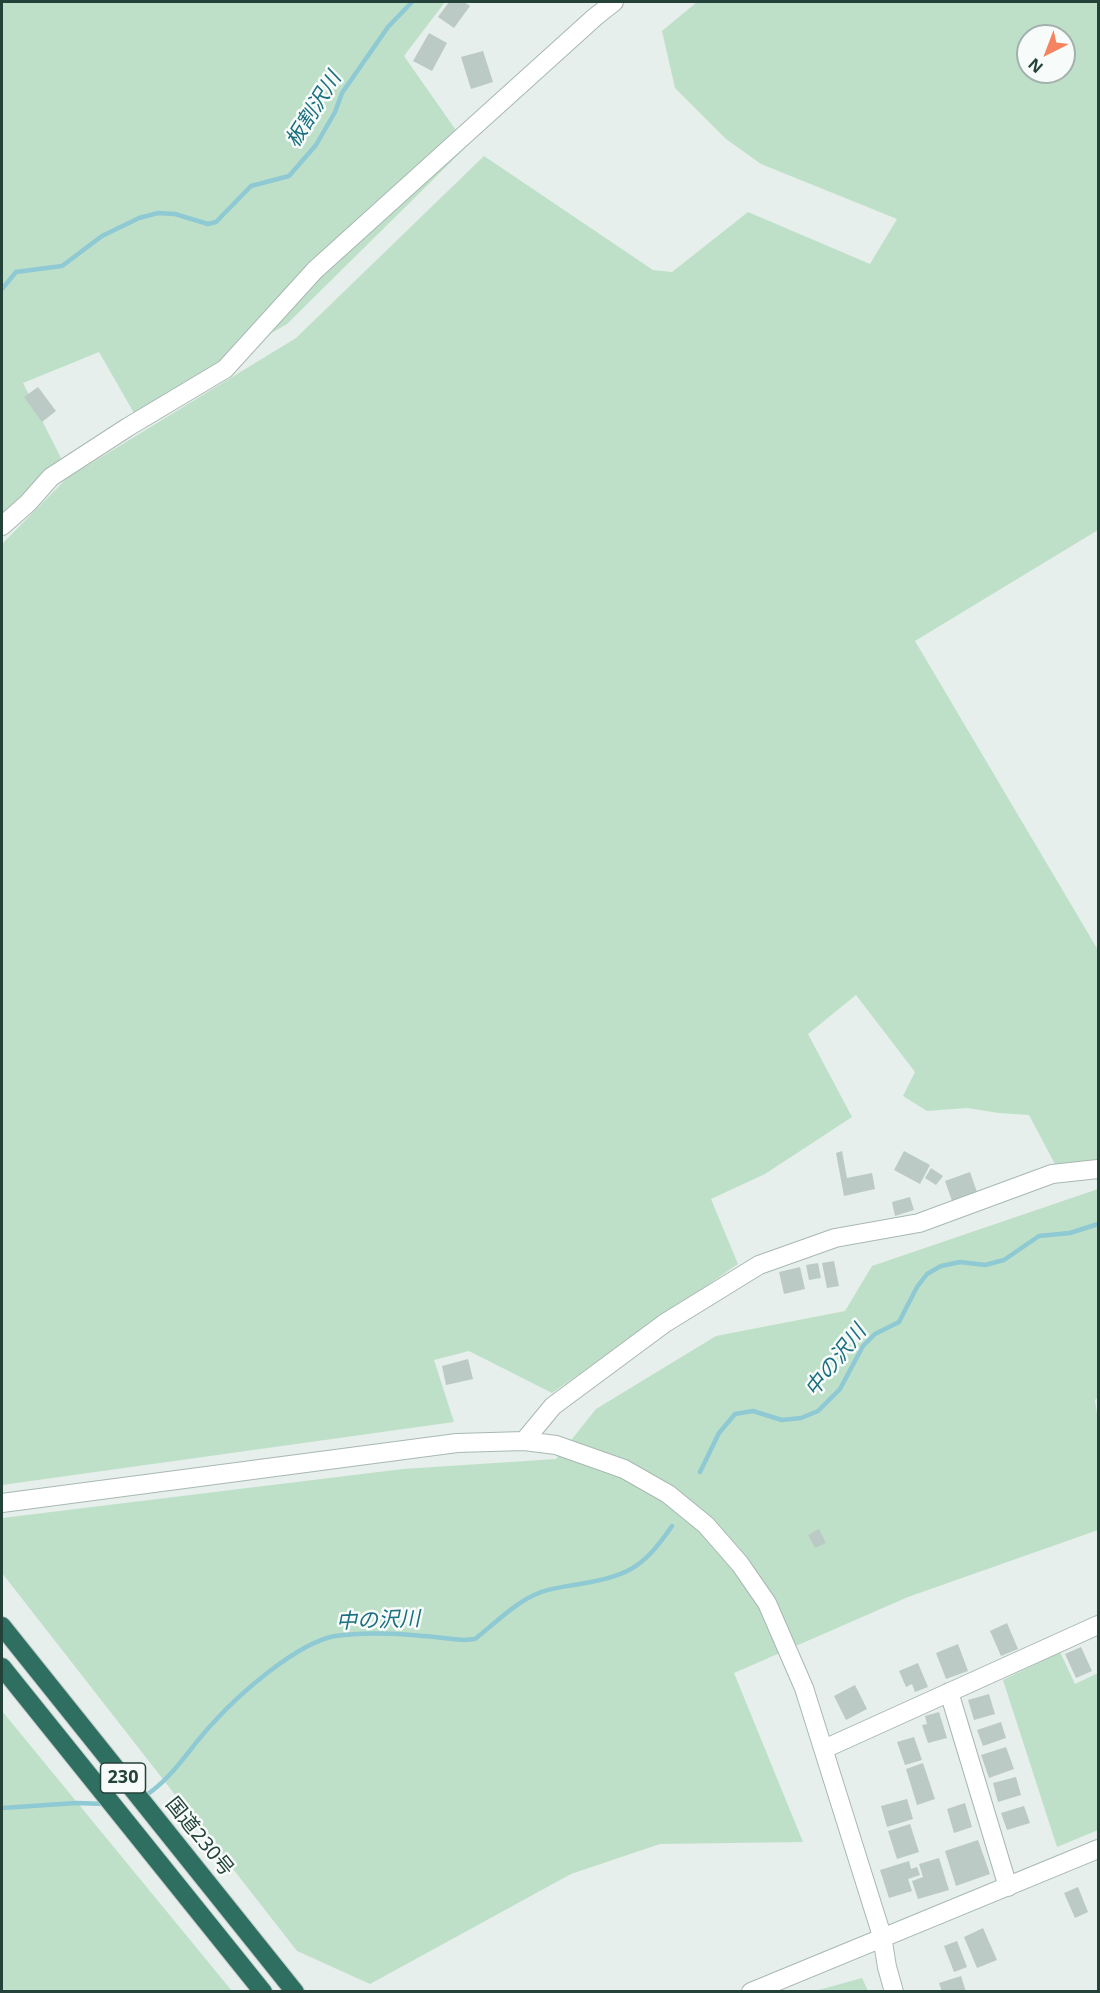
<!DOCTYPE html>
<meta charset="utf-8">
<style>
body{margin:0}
#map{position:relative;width:1100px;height:1993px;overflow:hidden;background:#e6efeb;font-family:"Noto Sans",sans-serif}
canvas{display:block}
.frame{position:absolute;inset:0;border:3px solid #24423a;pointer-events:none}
.north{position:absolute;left:1016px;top:24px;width:60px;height:60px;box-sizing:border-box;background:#f7fbf9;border:2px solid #a3b1ad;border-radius:50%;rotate:222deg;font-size:16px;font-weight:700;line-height:24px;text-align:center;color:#24423a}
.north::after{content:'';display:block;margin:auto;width:21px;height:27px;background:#f4845f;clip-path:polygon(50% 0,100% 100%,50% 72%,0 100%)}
</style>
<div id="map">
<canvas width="1100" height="1993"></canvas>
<div class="frame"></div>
<div class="north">N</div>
</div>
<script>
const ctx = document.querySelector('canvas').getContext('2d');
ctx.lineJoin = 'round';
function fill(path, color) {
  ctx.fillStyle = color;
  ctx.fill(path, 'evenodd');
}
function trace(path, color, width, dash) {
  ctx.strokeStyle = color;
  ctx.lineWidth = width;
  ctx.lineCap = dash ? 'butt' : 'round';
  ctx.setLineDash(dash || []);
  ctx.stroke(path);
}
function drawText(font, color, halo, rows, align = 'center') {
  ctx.font = font + ' "Noto Sans","Noto Sans JP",sans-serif';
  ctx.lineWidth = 5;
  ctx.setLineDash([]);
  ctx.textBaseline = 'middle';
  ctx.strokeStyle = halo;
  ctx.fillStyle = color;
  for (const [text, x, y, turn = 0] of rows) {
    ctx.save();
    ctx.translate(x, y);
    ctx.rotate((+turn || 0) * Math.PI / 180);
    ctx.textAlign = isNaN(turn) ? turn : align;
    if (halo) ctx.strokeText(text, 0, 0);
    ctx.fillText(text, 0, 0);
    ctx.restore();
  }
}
fill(new Path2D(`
 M2,2H445L404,56L467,146L287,324L134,413L99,352L23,383L61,458L2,515Z
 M697,2H1098V530L915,641L1098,950V1163L1057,1168L1029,1115L999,1113L967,1108L927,1111L903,1096L915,1072L856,995L808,1034L852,1117L765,1174L711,1199L738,1264L552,1393L469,1351L434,1360L454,1422L2,1485V544L67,478L296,338L484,156L653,270L672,272L748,212L870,264L897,219L761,164L726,139L675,88L662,31ZM1028,36H1064V72H1028Z
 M1098,1189V1397L1095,1400L1098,1421V1530L908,1597L734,1673L803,1842L660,1844L571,1874L370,1984L297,1951L2,1573V1518L403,1469L556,1459L596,1409L716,1336L845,1311L872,1266Z
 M1060,1652L1075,1684L1098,1673V1830L1057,1847L1003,1680Z
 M2,1711L232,1991H2Z
 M862,1978L868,1991H815Z`), '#bfe0c8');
trace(new Path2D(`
 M2,289L16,272L62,266L102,236L139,218L158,213L175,214L208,224L216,222L251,186L289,176L316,145L335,112L342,93L388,27L412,2
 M700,1472L719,1433L735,1414L753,1411L782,1420L801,1418L818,1411L840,1389L863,1346L875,1334L899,1322L917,1287L927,1274L941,1266L960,1262L985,1265L1004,1260L1039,1236L1070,1233L1098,1224
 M145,1796C173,1778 190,1747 213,1723C239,1694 297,1643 335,1636C377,1630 422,1636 464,1640L475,1639C494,1624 513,1605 534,1595C546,1589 561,1587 574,1585C626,1576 641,1571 672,1526
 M2,1808L77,1803L105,1804`), '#8ec9d4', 4.5);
fill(new Path2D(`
 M449,2H464L470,6L454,28L438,17Z
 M429,33L447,43L432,71L413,61Z
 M483,51L493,82L471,89L461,57Z
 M38,387L56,411L42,422L24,397Z
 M842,1151L847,1178L872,1173L875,1189L844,1196L836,1153Z
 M904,1151L930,1165L920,1184L894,1170Z
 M931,1168L943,1176L936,1185L925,1178Z
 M970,1172L977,1192L952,1201L945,1181Z
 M910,1197L914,1210L895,1216L892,1202Z
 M834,1261L839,1286L827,1288L822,1263Z
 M818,1263L821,1278L809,1280L806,1265Z
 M800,1267L805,1289L784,1294L779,1272Z
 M468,1359L473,1379L446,1385L442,1366Z
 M819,1529L826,1543L815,1548L808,1535Z
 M1007,1623L1018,1649L1001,1656L990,1631Z
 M958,1644L968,1671L946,1679L936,1653Z
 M1081,1647L1092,1671L1076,1678L1065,1654Z
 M918,1663L928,1687L915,1692L912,1684L906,1687L899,1671Z
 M855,1685L867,1709L846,1720L834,1696Z
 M989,1694L995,1714L974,1720L968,1700Z
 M939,1712L947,1738L928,1743L922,1725L927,1724L925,1716Z
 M1001,1722L1006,1738L983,1746L977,1730Z
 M914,1737L922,1760L905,1765L897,1742Z
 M1006,1747L1014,1769L989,1778L981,1755Z
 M923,1763L935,1799L917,1805L906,1769Z
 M1016,1777L1021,1795L998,1802L993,1783Z
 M907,1799L913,1819L887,1827L881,1806Z
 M965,1803L972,1827L954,1833L947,1809Z
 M1024,1806L1030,1823L1007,1830L1001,1813Z
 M910,1824L919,1852L897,1859L888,1831Z
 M978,1840L990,1874L956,1886L945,1851Z
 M939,1858L949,1890L918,1899L912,1881L923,1877L919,1864Z
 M909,1861L911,1869L917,1867L920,1875L908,1879L912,1891L889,1898L880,1870Z
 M1078,1887L1088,1912L1075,1918L1064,1893Z
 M983,1928L997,1960L977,1968L964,1937Z
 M957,1941L967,1967L954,1972L944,1946Z
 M961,1976L966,1992H942L939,1983Z`), '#bbcac4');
const minor = new Path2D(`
 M2,526L28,503L51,477L128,427L225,369L315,270L595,17L614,2
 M524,1441L553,1406L665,1323L759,1265L835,1238L919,1223L1052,1174L1098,1169
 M2,1503L457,1443L524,1441L556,1445L624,1469L668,1494L706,1525L740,1564L767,1603L804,1688L882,1936L887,1967L894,1992
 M949,1692L1008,1887
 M824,1749L1098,1625
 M751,1992L1098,1849`);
const highway = new Path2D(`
 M2,1626L295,1992
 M2,1667L263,1992`);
trace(minor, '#a8b8b2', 20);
trace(highway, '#c2cac8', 20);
trace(minor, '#fff', 18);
trace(highway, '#2f6f62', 18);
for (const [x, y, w] of [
 [123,1778,45]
]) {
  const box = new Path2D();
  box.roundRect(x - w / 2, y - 15, w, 30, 4.5);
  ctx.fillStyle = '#f7fbf9';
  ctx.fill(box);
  trace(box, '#24423a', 1.5);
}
drawText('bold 18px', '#24423a', null, [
 ["230",123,1778]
]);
drawText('20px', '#24423a', '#f7fbf9', [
 ["国道230号",199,1837,51]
]);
drawText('italic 21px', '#1c6f80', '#f7fbf9', [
 ["板割沢川",314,110,-58],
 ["中の沢川",836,1361,-52],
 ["中の沢川",378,1621,-2]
]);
</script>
